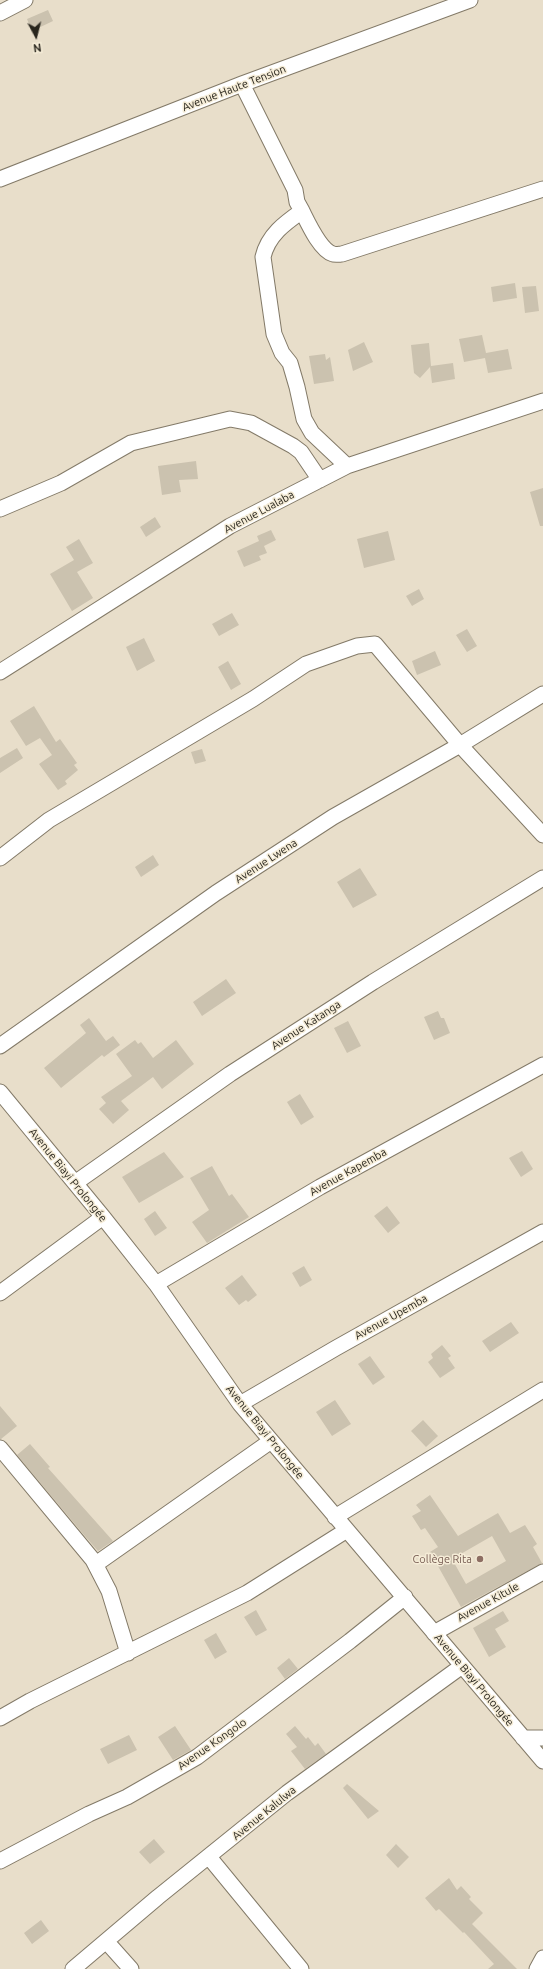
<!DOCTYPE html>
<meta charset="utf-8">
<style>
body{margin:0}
#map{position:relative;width:543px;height:1969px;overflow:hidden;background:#e8deca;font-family:Ubuntu,sans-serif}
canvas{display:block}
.north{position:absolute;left:16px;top:16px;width:40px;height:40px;-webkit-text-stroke:3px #f5ecd7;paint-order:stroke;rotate:173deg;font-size:11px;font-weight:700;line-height:16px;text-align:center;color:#28251d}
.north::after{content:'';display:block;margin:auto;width:14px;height:18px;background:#28251d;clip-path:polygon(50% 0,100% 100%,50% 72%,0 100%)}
</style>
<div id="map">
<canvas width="543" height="1969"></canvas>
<div class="north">N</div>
</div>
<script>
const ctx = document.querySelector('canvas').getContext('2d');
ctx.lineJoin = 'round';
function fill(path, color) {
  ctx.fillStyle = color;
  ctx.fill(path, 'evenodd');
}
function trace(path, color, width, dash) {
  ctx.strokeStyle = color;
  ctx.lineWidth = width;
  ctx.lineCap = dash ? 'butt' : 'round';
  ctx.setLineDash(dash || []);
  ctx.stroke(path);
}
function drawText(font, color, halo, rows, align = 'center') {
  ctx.font = font + ' Ubuntu,sans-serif';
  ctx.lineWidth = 3;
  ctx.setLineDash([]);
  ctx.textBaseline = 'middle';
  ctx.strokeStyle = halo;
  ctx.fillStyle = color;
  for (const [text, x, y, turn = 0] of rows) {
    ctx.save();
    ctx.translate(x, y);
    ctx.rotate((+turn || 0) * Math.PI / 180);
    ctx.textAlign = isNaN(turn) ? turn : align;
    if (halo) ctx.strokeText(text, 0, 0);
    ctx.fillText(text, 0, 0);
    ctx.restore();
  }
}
fill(new Path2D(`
 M48,10L53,21L32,31L27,19Z
 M515,283L517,298L493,302L491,287Z
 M536,286L539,311L525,313L522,287Z
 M482,335L486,353L508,349L512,369L488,373L485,358L464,362L459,339Z
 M364,342L373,362L353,371L348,350Z
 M429,343L431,366L453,363L455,379L432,383L430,367L420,378L414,373L411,345Z
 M325,354L326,360L330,357L334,381L314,384L309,356Z
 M196,461L198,479L179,480L181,492L162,495L158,466Z
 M543,488V526H540L530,492Z
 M155,517L161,527L146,537L140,527Z
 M271,530L276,540L264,546L267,553L259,556L261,560L244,567L237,551L259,541L257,536Z
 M388,531L395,560L364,568L357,539Z
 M79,539L93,563L77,572L93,598L72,611L50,574L74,560L66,547Z
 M419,589L424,599L412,606L406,596Z
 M232,613L239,625L219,636L212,624Z
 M467,629L477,646L467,652L456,635Z
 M144,638L155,661L137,671L126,647Z
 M435,651L441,665L417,675L412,661Z
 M228,661L241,684L231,690L218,667Z
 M34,706L56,742L60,739L77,763L74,765L78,770L65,781L67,784L58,790L39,764L52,755L40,738L26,746L10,721Z
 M17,748L23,758L0,773V758Z
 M202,749L206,761L195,764L191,752Z
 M153,855L159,865L141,877L135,867Z
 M360,868L377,895L353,908L337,882Z
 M226,979L236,993L202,1016L193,1002Z
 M438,1011L441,1018H444L450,1033L434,1040L424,1017Z
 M89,1018L106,1041L113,1036L120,1045L104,1057L102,1055L61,1088L44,1068L86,1033L80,1025Z
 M348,1021L361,1046L347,1053L334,1028Z
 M135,1040L138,1044L141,1042L153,1058L176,1040L194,1064L162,1089L153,1077L121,1101L129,1110L113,1124L99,1109L106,1103L101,1097L132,1076L116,1054Z
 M300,1094L314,1117L301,1125L287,1102Z
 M522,1151L533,1169L521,1177L509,1158Z
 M164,1152L184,1177L139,1203L122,1177Z
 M212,1166L229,1196L232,1194L249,1217L207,1243L192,1222L209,1210L190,1178Z
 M387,1206L400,1223L388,1233L374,1216Z
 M155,1211L167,1228L155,1236L144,1219Z
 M304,1266L312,1280L300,1287L292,1273Z
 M242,1275L257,1295L248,1302L246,1300L239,1305L225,1288Z
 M511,1322L519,1333L490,1352L482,1341Z
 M442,1345L451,1356L448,1358L455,1368L440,1378L428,1362L433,1358L431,1354Z
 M370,1356L385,1377L373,1385L358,1364Z
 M335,1400L351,1424L332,1436L316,1412Z
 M0,1406L17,1426L1,1439H0Z
 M423,1420L438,1436L426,1447L411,1431Z
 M30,1444L50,1467L48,1468L113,1541L98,1551L84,1535L17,1455Z
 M430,1495L458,1536L498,1513L510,1533L525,1525L537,1544L533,1547L542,1563L461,1607L430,1552L438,1547L425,1528L421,1530L412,1516L421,1511L416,1505ZM492,1536L506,1561L466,1584L452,1559Z
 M256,1610L267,1630L256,1636L244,1617Z
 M503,1611L509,1621L495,1629L506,1647L489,1657L473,1628Z
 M216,1633L227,1652L215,1659L204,1640Z
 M289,1658L298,1669L285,1679L277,1668Z
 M175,1726L191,1750L173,1760L158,1737Z
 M295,1726L306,1739L308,1737L315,1746L318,1743L326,1754L305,1769L291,1751L297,1747L286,1734Z
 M129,1735L137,1750L108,1764L100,1749Z
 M347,1784L379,1811L368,1819L343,1788Z
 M154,1839L165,1852L150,1864L139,1852Z
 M396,1844L409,1857L398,1868L386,1855Z
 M449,1878L457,1890L461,1886L471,1897L469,1899L483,1913L472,1924L517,1969H488L494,1964L464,1932L463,1933L439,1909L436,1911L425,1898Z
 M41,1920L49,1931L32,1944L24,1933Z`), '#cbc2af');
const minor = new Path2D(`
 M0,13L25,0
 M242,84L295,190L297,202L302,211C285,223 268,235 263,257L274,334L282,353L290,363L297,387L304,419L312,433L347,466
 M0,179L242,84L470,0
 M302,211C308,223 320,250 333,254C335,255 340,254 342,254L543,189
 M0,509L61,483L131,443L230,419L251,423L293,446L301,452L320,480
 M0,672L230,526L347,466L543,401
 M0,858L49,820L253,699L306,664L357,646L375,644L460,745L543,835
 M0,1046L216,893L333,817L460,745L543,694
 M0,1092L103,1217L156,1284L240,1404L543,1761
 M75,1183L230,1074L373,982L543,878
 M156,1284L320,1187L543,1065
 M0,1293L103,1217
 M240,1404L336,1348L543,1232
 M0,1448L93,1560L109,1591L128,1653
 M335,1517L543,1390
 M96,1564L271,1441
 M434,1633L543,1572
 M0,1718L30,1701L247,1593L347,1530
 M523,1738H543
 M209,1857L301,1969
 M0,1861L89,1814L127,1797L197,1757L350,1641L405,1597
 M106,1941L131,1969
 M73,1969L158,1897L287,1793L462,1666
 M537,1969L543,1958`);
trace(minor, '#837a68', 17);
trace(minor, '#fff', 15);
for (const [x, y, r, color] of [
 [480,1559,4,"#8d6e63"]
]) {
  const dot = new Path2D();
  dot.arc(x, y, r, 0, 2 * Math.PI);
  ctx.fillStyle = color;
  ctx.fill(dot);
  trace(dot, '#f5ecd7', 1.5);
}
drawText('11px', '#28251d', '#f5ecd7', [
 ["Avenue Haute Tension",234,88,-21],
 ["Avenue Lualaba",259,512,-28],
 ["Avenue Lwena",266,861,-33],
 ["Avenue Katanga",306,1025,-33],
 ["Avenue Kapemba",348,1172,-29],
 ["Avenue Biayi Prolongée",68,1175,51],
 ["Avenue Upemba",391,1317,-29],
 ["Avenue Biayi Prolongée",265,1432,51],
 ["Avenue Kitule",488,1602,-29],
 ["Avenue Biayi Prolongée",474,1680,50],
 ["Avenue Kongolo",212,1744,-35],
 ["Avenue Kalulwa",264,1813,-39]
]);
drawText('11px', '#785e54', '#f5ecd7', [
 ["Collège Rita",472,1559]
], 'right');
</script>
